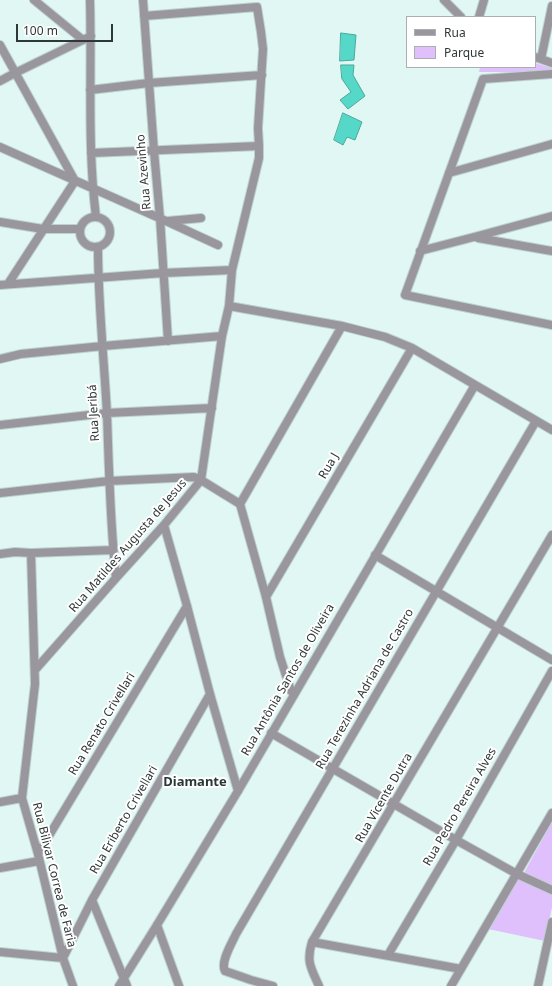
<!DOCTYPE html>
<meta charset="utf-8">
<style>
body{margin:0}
#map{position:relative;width:552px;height:986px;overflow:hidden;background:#e0f7f3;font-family:"Noto Sans",sans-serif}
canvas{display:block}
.legend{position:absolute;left:406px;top:16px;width:130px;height:52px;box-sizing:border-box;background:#fff;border:1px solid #acafaf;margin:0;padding:5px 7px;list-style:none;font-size:12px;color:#2f3837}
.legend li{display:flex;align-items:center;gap:8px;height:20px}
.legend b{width:20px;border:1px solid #acafaf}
.scale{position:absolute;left:16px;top:24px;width:97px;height:18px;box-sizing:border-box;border:2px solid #2f3837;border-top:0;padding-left:5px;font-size:12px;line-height:14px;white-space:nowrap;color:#2f3837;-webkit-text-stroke:3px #fff;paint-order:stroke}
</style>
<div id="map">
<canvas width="552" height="986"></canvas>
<ul class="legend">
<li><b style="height:5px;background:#99969d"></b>Rua</li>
<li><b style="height:11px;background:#e0bffd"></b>Parque</li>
</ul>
<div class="scale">100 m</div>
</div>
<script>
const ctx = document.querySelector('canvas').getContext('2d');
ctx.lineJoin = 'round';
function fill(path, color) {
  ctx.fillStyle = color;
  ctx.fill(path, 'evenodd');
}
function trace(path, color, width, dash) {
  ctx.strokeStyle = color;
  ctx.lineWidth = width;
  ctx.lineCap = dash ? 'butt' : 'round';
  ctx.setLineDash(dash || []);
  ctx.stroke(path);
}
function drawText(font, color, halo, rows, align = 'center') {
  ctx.font = font + ' "Noto Sans",sans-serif';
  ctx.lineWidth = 4;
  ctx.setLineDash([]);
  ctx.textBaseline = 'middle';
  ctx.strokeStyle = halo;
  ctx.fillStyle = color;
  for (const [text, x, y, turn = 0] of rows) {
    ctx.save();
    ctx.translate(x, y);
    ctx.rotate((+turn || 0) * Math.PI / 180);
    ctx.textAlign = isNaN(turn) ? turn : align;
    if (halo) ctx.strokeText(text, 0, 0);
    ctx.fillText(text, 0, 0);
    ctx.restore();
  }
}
fill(new Path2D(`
 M535,63L552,68V72H479L480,67H535Z
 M552,822V885L524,873Z
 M517,878L552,893V907L545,941L488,929Z`), '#e0bffd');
const water = new Path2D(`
 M341,33L356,35L354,60L340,61Z
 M341,65H354L353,75L365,96L348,109L340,100L351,92L342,79Z
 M343,113L362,122L355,140L347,137L343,145L334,140Z`);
fill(water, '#56d8c8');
trace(water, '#4aa89c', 1);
const minor = new Path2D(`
 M34,0L83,40
 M90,0C92,72 87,145 96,217
 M143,0L154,151L160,218L168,341
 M444,0L461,17
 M479,17L484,0
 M0,45L75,181L8,284
 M535,57L552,63
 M541,59L552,6
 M552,74L483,79L405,295L552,325
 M0,81L15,73L91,36
 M90,90L149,83L262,75
 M0,147L166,221L218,245
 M91,153L259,146
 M449,173L552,144
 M80 232a15 15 0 1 1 30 0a15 15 0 1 1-30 0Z
 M168,221L201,218
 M0,222L43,229H80
 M478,238L552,251
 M98,247C98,303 104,358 107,414C109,468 110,523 116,578
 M420,251L474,237L552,216
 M0,285L163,273L232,270
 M229,306L342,326L385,337L412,348L552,430
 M0,359L21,354L103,346L222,336
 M0,425L107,413L212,408
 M0,493L109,481L194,477L201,480L240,504L266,597L280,657L291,691L294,694
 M240,504L342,326
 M164,525L187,606L210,694L238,791
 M31,553L35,684L22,798L38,854L63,958L73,986
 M0,554L15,552L31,553L113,550
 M375,555L552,660
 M266,597L412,348
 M35,670L116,578L164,525L201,480L222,336L229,306L232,270L259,158V146L258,128L263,49L261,32L257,7L144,16
 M271,733L456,840L517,874L552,890
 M0,802L22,798
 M38,854L187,606
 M0,868L39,861
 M92,900L127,986
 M157,925L179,986
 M312,942L461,969
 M0,952L63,958L92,900L210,694
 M388,955L456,840L552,671
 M119,986L157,925L238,791L475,385
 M273,986L251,980L225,971C220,962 232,943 236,934L536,421
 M319,986C311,968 306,962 312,942L552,535
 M451,986L552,813
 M538,986L552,922`);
trace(minor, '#bdd1cd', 10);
trace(minor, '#99969d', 8);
drawText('12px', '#2f3837', '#fff', [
 ["Rua Azevinho",144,172,-95],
 ["Rua Jeribá",94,413,-93],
 ["Rua J",329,466,-60],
 ["Rua Matildes Augusta de Jesus",128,546,-49],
 ["Rua Antônia Santos de Oliveira",288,680,-60],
 ["Rua Terezinha Adriana de Castro",365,689,-60],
 ["Rua Renato Crivellari",102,724,-59],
 ["Rua Vicente Dutra",384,798,-60],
 ["Rua Pedro Pereira Alves",460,807,-60],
 ["Rua Eriberto Crivellari",124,820,-60],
 ["Rua Bilivar Correa de Faria",54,875,76]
]);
drawText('bold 13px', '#273937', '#fff', [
 ["Diamante",195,782]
]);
</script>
